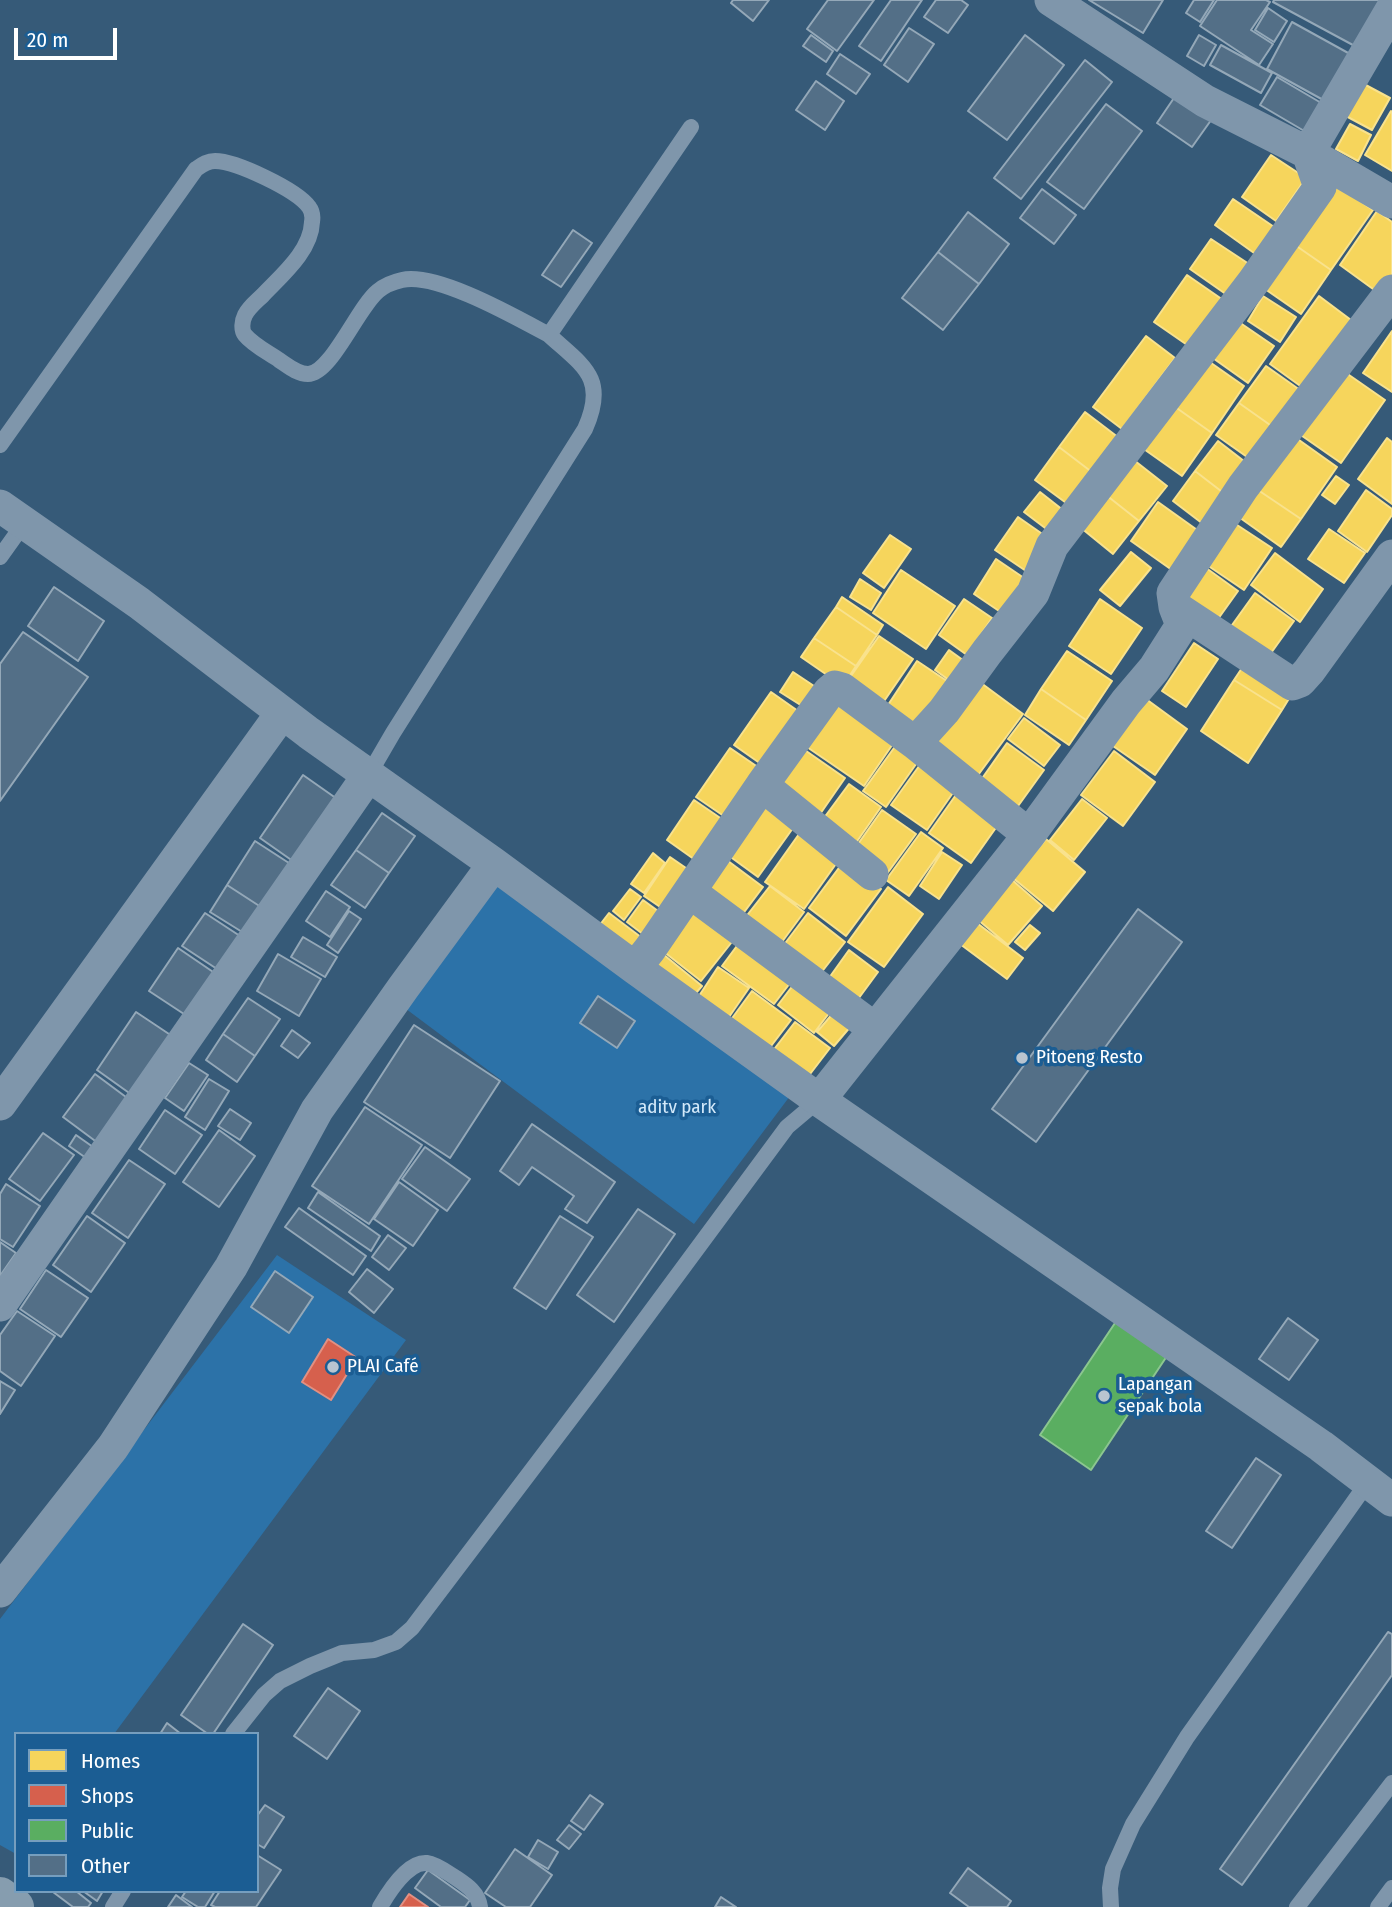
<!DOCTYPE html>
<meta charset="utf-8">
<style>
body{margin:0}
#map{position:relative;width:1392px;height:1907px;overflow:hidden;background:#365a78;font-family:"Fira Sans Condensed",sans-serif}
canvas{display:block}
.legend{position:absolute;left:14px;top:1732px;width:245px;height:161px;box-sizing:border-box;background:#1b5d93;border:2px solid #769ebe;margin:0;padding:9px 12px;list-style:none;font-size:21px;color:#fff}
.legend li{display:flex;align-items:center;gap:14px;height:35px}
.legend b{width:35px;border:2px solid #769ebe}
.scale{position:absolute;left:14px;top:28px;width:103px;height:32px;box-sizing:border-box;border:4px solid #fff;border-top:0;padding-left:9px;font-size:21px;line-height:24px;white-space:nowrap;color:#fff;-webkit-text-stroke:5px #1b5d93;paint-order:stroke}
</style>
<div id="map">
<canvas width="1392" height="1907"></canvas>
<ul class="legend">
<li><b style="height:19px;background:#f6d55c"></b>Homes</li>
<li><b style="height:19px;background:#d6604d"></b>Shops</li>
<li><b style="height:19px;background:#5aae61"></b>Public</li>
<li><b style="height:19px;background:#536f87"></b>Other</li>
</ul>
<div class="scale">20 m</div>
</div>
<script>
const ctx = document.querySelector('canvas').getContext('2d');
ctx.lineJoin = 'round';
function fill(path, color) {
  ctx.fillStyle = color;
  ctx.fill(path, 'evenodd');
}
function trace(path, color, width, dash) {
  ctx.strokeStyle = color;
  ctx.lineWidth = width;
  ctx.lineCap = dash ? 'butt' : 'round';
  ctx.setLineDash(dash || []);
  ctx.stroke(path);
}
function drawText(font, color, halo, rows, align = 'center') {
  ctx.font = font + ' "Fira Sans Condensed",sans-serif';
  ctx.lineWidth = 7;
  ctx.setLineDash([]);
  ctx.textBaseline = 'middle';
  ctx.strokeStyle = halo;
  ctx.fillStyle = color;
  for (const [text, x, y, turn = 0] of rows) {
    ctx.save();
    ctx.translate(x, y);
    ctx.rotate((+turn || 0) * Math.PI / 180);
    ctx.textAlign = isNaN(turn) ? turn : align;
    if (halo) ctx.strokeText(text, 0, 0);
    ctx.fillText(text, 0, 0);
    ctx.restore();
  }
}
fill(new Path2D(`
 M484,861L793,1092L694,1224L386,994Z
 M277,1255L406,1340L114,1734H16V1854L0,1845V1619Z`), '#2c72a8');
const homes = new Path2D(`
 M1362,83L1390,98L1372,130L1344,115Z
 M1391,111L1392,112V171L1365,155Z
 M1350,124L1371,135L1358,161L1336,149Z
 M1271,155L1306,178L1276,221L1242,197Z
 M1336,185L1373,210L1331,270L1295,245Z
 M1233,199L1280,231L1261,258L1215,225Z
 M1377,211L1392,222V285L1384,297L1340,265Z
 M1211,239L1252,266L1230,297L1190,269Z
 M1295,245L1331,270L1301,314L1265,289Z
 M1187,275L1226,302L1193,349L1154,322Z
 M1263,296L1296,317L1280,342L1248,321Z
 M1319,296L1359,326L1310,393L1270,364Z
 M1236,320L1274,346L1248,383L1210,356Z
 M1392,331V392L1363,373Z
 M1146,336L1175,358L1122,429L1093,407Z
 M1204,358L1244,386L1212,433L1171,404Z
 M1266,366L1307,395L1280,432L1239,403Z
 M1339,368L1385,400L1341,463L1295,431Z
 M1239,403L1280,432L1257,464L1216,435Z
 M1171,404L1212,433L1182,476L1141,447Z
 M1085,412L1123,441L1097,476L1059,447Z
 M1292,435L1337,467L1301,519L1255,488Z
 M1387,438L1392,442V504L1358,479Z
 M1218,441L1253,468L1230,498L1195,471Z
 M1059,447L1097,476L1073,508L1035,480Z
 M1130,457L1167,486L1139,521L1101,491Z
 M1195,471L1230,498L1207,527L1173,501Z
 M1336,476L1349,485L1335,504L1322,495Z
 M1255,488L1301,519L1281,547L1236,515Z
 M1366,490L1392,509V515L1367,552L1338,531Z
 M1101,491L1139,521L1113,554L1075,523Z
 M1040,492L1068,514L1053,534L1024,512Z
 M1158,502L1207,537L1179,575L1131,541Z
 M1018,517L1051,540L1029,573L995,550Z
 M1228,519L1272,548L1244,590L1201,561Z
 M1329,529L1365,553L1344,583L1308,559Z
 M890,535L911,549L884,588L863,573Z
 M1131,552L1151,568L1120,606L1100,590Z
 M1275,553L1323,589L1300,622L1251,585Z
 M996,559L1024,578L1002,613L974,594Z
 M1202,565L1238,591L1213,626L1177,601Z
 M901,570L955,606L926,649L873,613Z
 M860,579L881,593L871,610L850,597Z
 M1255,593L1294,621L1266,660L1227,632Z
 M842,597L883,625L877,635L836,607Z
 M964,599L992,618L967,655L939,635Z
 M1100,599L1142,628L1111,674L1069,646Z
 M836,607L877,635L856,666L814,638Z
 M879,636L913,659L880,707L846,683Z
 M814,638L856,666L843,686L801,657Z
 M1194,643L1218,659L1186,707L1162,691Z
 M949,650L967,663L953,683L935,670Z
 M1067,651L1112,681L1086,720L1041,689Z
 M917,661L950,683L916,733L884,711Z
 M1246,662L1293,692L1282,710L1234,680Z
 M793,672L823,692L810,711L780,692Z
 M977,680L1023,714L973,782L927,748Z
 M1234,680L1282,710L1248,763L1201,731Z
 M1041,689L1086,720L1069,745L1025,715Z
 M771,692L808,718L771,771L734,745Z
 M838,697L897,738L864,786L804,745Z
 M1146,699L1187,729L1155,775L1113,746Z
 M1024,718L1060,745L1044,766L1008,739Z
 M899,741L921,757L886,807L863,791Z
 M1007,743L1044,770L1013,813L976,787Z
 M799,746L845,778L818,817L772,785Z
 M730,748L768,774L734,823L696,797Z
 M1114,751L1155,782L1123,826L1081,795Z
 M922,762L957,787L927,830L891,805Z
 M849,784L881,807L851,850L818,826Z
 M958,792L1000,822L971,863L929,833Z
 M761,794L798,821L758,877L721,850Z
 M1082,799L1107,818L1074,860L1050,840Z
 M694,800L732,826L705,867L667,840Z
 M882,810L916,834L886,875L853,851Z
 M804,827L843,854L804,909L765,882Z
 M921,832L943,848L909,896L886,880Z
 M1046,839L1085,872L1053,911L1013,878Z
 M942,852L962,865L939,899L920,886Z
 M653,853L665,863L644,893L631,884Z
 M720,855L763,887L739,919L696,887Z
 M670,857L699,877L672,915L644,896Z
 M844,861L881,889L846,936L809,908Z
 M1011,879L1042,906L1008,945L977,919Z
 M770,886L804,912L776,950L741,923Z
 M888,887L923,914L884,967L848,942Z
 M630,889L641,897L624,920L613,911Z
 M643,900L669,919L652,941L627,922Z
 M698,900L739,933L701,981L659,948Z
 M609,913L650,944L641,958L599,926Z
 M808,913L845,942L817,978L780,950Z
 M977,923L1023,958L1007,979L960,944Z
 M1030,925L1040,933L1025,950L1015,942Z
 M745,935L797,974L774,1004L722,966Z
 M658,950L702,986L690,1000L646,963Z
 M849,950L878,972L853,1006L824,985Z
 M718,967L749,988L729,1017L699,996Z
 M797,980L833,1008L814,1033L778,1005Z
 M752,991L791,1020L768,1050L730,1021Z
 M834,1012L851,1026L834,1046L817,1032Z
 M795,1022L830,1048L807,1078L772,1052Z`);
fill(homes, '#f6d55c');
trace(homes, '#f9e28d', 2);
const shops = new Path2D(`
 M328,1339L357,1358L331,1400L302,1382Z
 M409,1894L428,1907H400Z`);
fill(shops, '#d6604d');
trace(shops, '#e29082', 2);
const public = new Path2D(`
 M1117,1320L1167,1356L1091,1470L1040,1435Z`);
fill(public, '#5aae61');
trace(public, '#8cc690', 2);
const building = new Path2D(`
 M733,0H769L753,21L731,3Z
 M828,0H874L837,51L807,29Z
 M891,0H922L881,61L859,46Z
 M936,0H961L968,5L948,33L924,17Z
 M1089,0H1163L1143,33Z
 M1194,0H1214L1200,22L1186,13Z
 M1217,0H1266L1270,2L1251,30L1273,44L1259,65L1200,26Z
 M1274,0H1390L1364,51L1273,2Z
 M1268,8L1287,21L1274,42L1255,30Z
 M1292,22L1350,54L1325,101L1267,69Z
 M909,28L934,44L908,82L884,65Z
 M811,35L833,51L826,62L803,46Z
 M1025,35L1064,65L1007,140L968,111Z
 M1199,35L1216,45L1204,66L1187,56Z
 M1221,45L1272,73L1261,93L1210,65Z
 M840,54L870,74L856,94L827,74Z
 M1085,60L1112,82L1021,199L994,178Z
 M1277,77L1323,104L1306,132L1260,105Z
 M816,81L844,101L825,130L796,110Z
 M1178,92L1214,116L1192,147L1157,123Z
 M1106,104L1142,131L1084,209L1047,182Z
 M1042,189L1076,215L1054,244L1020,218Z
 M968,212L1009,244L979,284L938,252Z
 M573,230L592,243L561,287L542,275Z
 M938,252L979,284L943,330L902,298Z
 M54,587L104,621L78,661L28,626Z
 M23,632L88,677L0,801V664Z
 M303,775L340,801L297,864L260,838Z
 M382,813L415,836L389,873L356,850Z
 M255,841L292,865L264,909L227,885Z
 M356,850L389,873L365,908L331,885Z
 M227,885L264,909L247,935L210,912Z
 M326,891L350,907L330,937L306,921Z
 M1138,909L1182,942L1036,1142L992,1109Z
 M349,911L361,919L338,953L327,945Z
 M205,913L240,936L217,969L182,946Z
 M303,937L337,957L325,977L291,957Z
 M178,948L219,976L190,1018L149,991Z
 M278,954L321,979L299,1016L257,991Z
 M598,996L635,1021L617,1048L580,1023Z
 M248,998L280,1019L255,1056L223,1034Z
 M136,1012L172,1036L132,1095L97,1070Z
 M414,1025L500,1081L450,1158L364,1102Z
 M292,1030L310,1043L298,1058L281,1046Z
 M223,1034L255,1056L237,1082L206,1060Z
 M189,1063L208,1075L184,1111L165,1098Z
 M95,1074L134,1103L102,1146L63,1117Z
 M209,1079L229,1091L205,1130L185,1117Z
 M365,1107L422,1145L369,1224L312,1186Z
 M230,1109L251,1123L240,1140L218,1126Z
 M165,1110L202,1135L175,1174L139,1149Z
 M532,1124L615,1182L587,1223L565,1209L574,1196L532,1167L519,1185L500,1171Z
 M219,1130L255,1156L219,1207L183,1182Z
 M43,1133L74,1155L40,1201L9,1179Z
 M76,1135L93,1147L86,1158L69,1146Z
 M425,1147L470,1179L447,1211L402,1179Z
 M129,1160L165,1184L128,1238L92,1213Z
 M399,1182L438,1210L413,1246L374,1219Z
 M6,1184L40,1206L13,1247L0,1239V1194Z
 M318,1192L380,1236L371,1251L308,1208Z
 M299,1208L366,1256L353,1275L285,1227Z
 M638,1209L675,1234L614,1322L577,1295Z
 M87,1216L125,1243L91,1292L53,1265Z
 M560,1216L593,1237L546,1309L514,1288Z
 M388,1235L406,1248L389,1270L372,1257Z
 M0,1242L16,1253L0,1276Z
 M367,1269L393,1289L374,1313L349,1292Z
 M46,1270L88,1298L61,1337L20,1309Z
 M275,1271L313,1297L289,1333L251,1307Z
 M17,1311L55,1336L21,1386L0,1371V1335Z
 M1288,1318L1318,1340L1289,1380L1259,1359Z
 M0,1381L15,1390L0,1414Z
 M1256,1458L1281,1475L1232,1548L1206,1531Z
 M243,1624L273,1645L213,1734H208L181,1715Z
 M1388,1632L1392,1634V1675L1242,1885L1220,1869Z
 M328,1688L360,1711L327,1759L294,1736Z
 M167,1723L181,1734H160Z
 M590,1795L603,1804L584,1830L571,1821Z
 M265,1805L284,1817L264,1848L257,1844V1816Z
 M569,1825L581,1834L569,1849L557,1840Z
 M538,1840L558,1852L548,1869L528,1857Z
 M515,1849L552,1875L530,1907H506L485,1893Z
 M257,1855L281,1870L256,1907H215L211,1905L220,1891H257Z
 M968,1868L1011,1901L1007,1907H969L950,1893Z
 M428,1870L470,1900L465,1907H441L415,1888Z
 M76,1891L91,1903L88,1907H73L53,1892Z
 M83,1891H103L97,1901Z
 M186,1891H215L205,1907H198L182,1897Z
 M176,1895L192,1907H168Z
 M721,1897L736,1907H715Z`);
fill(building, '#536f87');
trace(building, '#94a8b8', 2);
trace(new Path2D(`
 M0,445L196,169C202,165 207,161 215,161C236,161 297,190 309,207C312,211 313,216 312,222C311,251 282,275 263,295C257,301 249,307 245,315C242,321 241,330 245,335C253,345 269,353 279,360C288,366 297,374 308,374C331,374 358,307 378,291C385,285 393,282 402,280C437,272 517,318 549,335
 M0,557L25,522
 M368,776L393,733L585,429C608,378 583,366 549,335L691,127
 M233,1734L264,1695L280,1681L310,1666L342,1653L374,1650L396,1642L412,1628L603,1376L787,1127L819,1100
 M113,1907L123,1891
 M380,1907C388,1893 408,1861 427,1863C436,1864 448,1873 456,1878C468,1886 478,1893 480,1907
 M1111,1907L1110,1888L1113,1869L1133,1824L1187,1737L1368,1482
 M1297,1907L1392,1783
 M1378,1907L1392,1888`), '#7f96ab', 16);
trace(new Path2D(`
 M1051,0L1205,101L1308,153L1392,202
 M0,506L139,603L309,733L494,864L635,968L819,1100L1321,1446L1392,1500
 M1175,607L1292,684L1300,681L1309,671L1392,556
 M915,743L1029,835
 M762,785L872,874
 M690,892L875,1029
 M635,968L650,949L762,785L829,692L835,687L842,689L915,743L944,711L987,652L1033,593L1052,546L1254,281L1320,187L1308,153L1392,9
 M819,1100L1029,835L1126,702L1154,669L1182,625L1175,607L1173,593L1243,487L1392,291
 M0,1104L282,713
 M0,1305L368,776
 M0,1591L113,1447L231,1267L317,1110L403,988L494,864`), '#7f96ab', 33);
trace(new Path2D(`
 M0,1896L15,1907`), '#869daf', 38);
for (const [x, y, r, color] of [
 [1022,1058,7,"#b9c5d0"],
 [333,1367,7,"#b9c5d0"],
 [1104,1396,7,"#b9c5d0"]
]) {
  const dot = new Path2D();
  dot.arc(x, y, r, 0, 2 * Math.PI);
  ctx.fillStyle = color;
  ctx.fill(dot);
  trace(dot, '#1b5d93', 2.5);
}
drawText('19px', '#fff', '#1b5d93', [
 ["Pitoeng Resto",1036,1058],
 ["PLAI Café",347,1367],
 ["Lapangan",1118,1385],
 ["sepak bola",1118,1407]
], 'left');
drawText('19px', '#d3e9fa', '#1b5d93', [
 ["aditv park",677,1108]
]);
</script>
